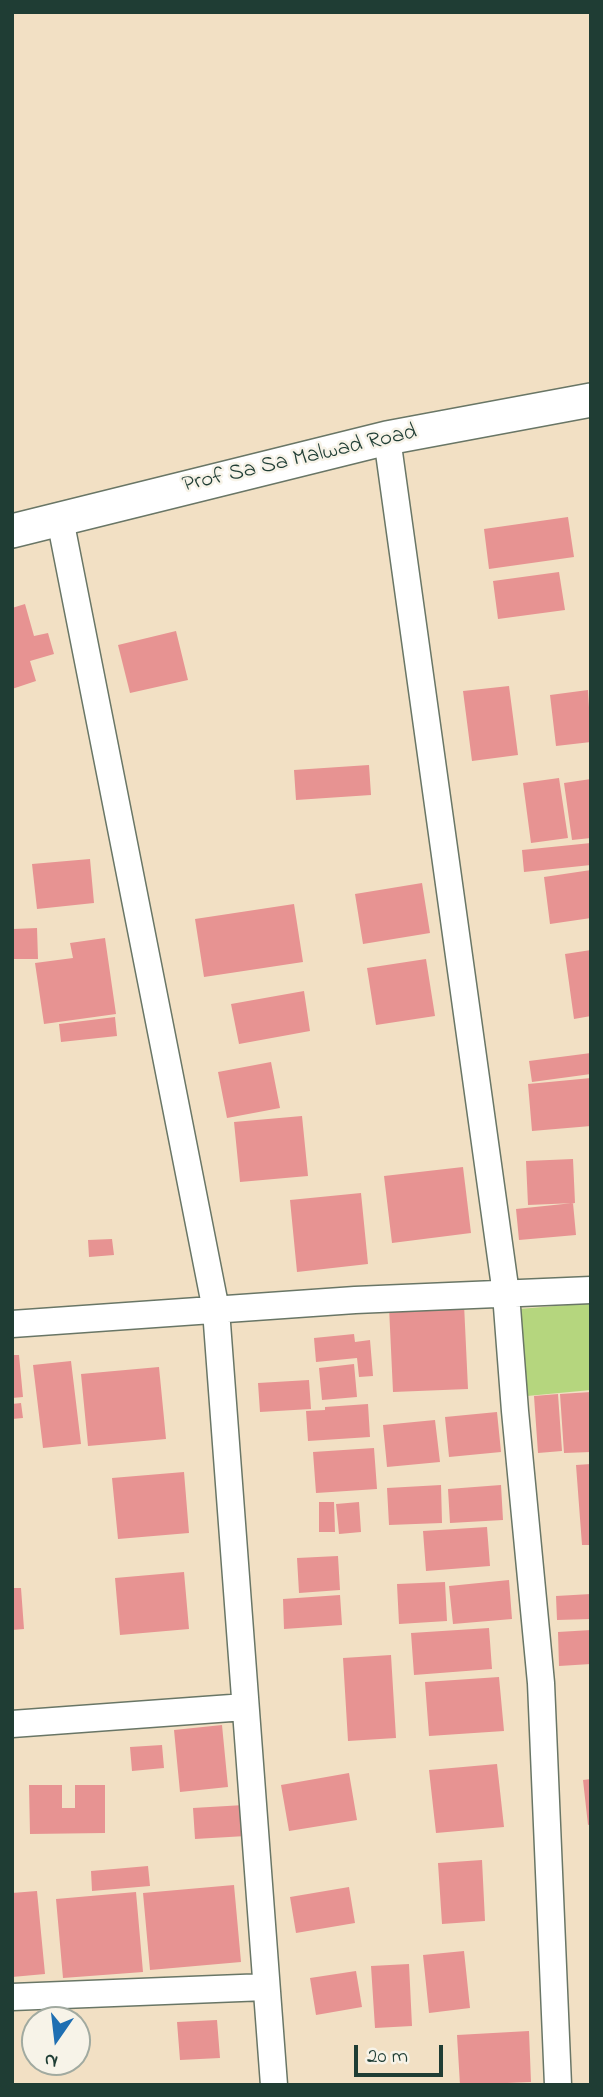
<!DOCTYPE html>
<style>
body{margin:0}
#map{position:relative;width:603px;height:2097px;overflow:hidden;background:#f2e0c4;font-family:"Indie Flower",sans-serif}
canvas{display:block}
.frame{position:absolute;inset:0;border:14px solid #1f3d34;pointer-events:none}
.north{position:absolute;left:21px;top:2006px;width:70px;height:70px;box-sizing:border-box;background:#f7f3e8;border:2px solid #a1aaa0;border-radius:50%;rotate:194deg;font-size:19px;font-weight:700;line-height:28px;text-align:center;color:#1f3d34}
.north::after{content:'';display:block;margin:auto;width:24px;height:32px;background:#1f6fb2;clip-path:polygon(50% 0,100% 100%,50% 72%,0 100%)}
.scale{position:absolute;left:354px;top:2045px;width:89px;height:32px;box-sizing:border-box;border:4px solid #1f3d34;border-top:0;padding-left:9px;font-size:21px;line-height:24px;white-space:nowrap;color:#1f3d34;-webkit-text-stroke:5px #f7f3e8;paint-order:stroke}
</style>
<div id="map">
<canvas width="603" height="2097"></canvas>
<div class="frame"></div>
<div class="north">N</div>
<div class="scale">20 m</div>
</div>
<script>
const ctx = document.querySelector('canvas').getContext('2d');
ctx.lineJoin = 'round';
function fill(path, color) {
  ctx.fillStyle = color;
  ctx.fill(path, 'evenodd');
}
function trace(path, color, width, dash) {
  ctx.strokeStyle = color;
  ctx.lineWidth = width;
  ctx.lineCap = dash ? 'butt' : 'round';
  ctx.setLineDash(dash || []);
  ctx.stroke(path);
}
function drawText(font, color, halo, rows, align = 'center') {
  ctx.font = font + ' "Indie Flower",sans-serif';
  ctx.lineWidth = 5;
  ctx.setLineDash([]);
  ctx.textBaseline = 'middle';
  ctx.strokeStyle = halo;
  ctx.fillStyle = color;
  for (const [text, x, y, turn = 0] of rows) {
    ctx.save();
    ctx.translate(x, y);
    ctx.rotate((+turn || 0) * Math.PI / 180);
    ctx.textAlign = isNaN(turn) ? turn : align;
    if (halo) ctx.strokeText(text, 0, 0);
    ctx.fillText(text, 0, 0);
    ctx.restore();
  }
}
fill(new Path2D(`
 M591,1303V1390L527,1396L519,1309Z`), '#b5d67e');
fill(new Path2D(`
 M568,517L574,557L489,569L484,529Z
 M559,572L565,610L498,619L493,581Z
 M25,604L34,636L48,633L54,654L30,661L36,681L12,689V608Z
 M176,631L188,680L130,693L118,645Z
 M509,686L518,755L472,761L463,691Z
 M588,690L591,742L556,746L550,695Z
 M369,765L371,795L296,800L294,770Z
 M559,778L568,838L531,843L523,783Z
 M591,779V838L572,840L564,783Z
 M591,843V865L524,872L522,850Z
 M90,859L94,903L37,909L32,864Z
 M591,870V918L550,924L544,877Z
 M422,883L430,933L363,944L355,894Z
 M294,904L303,962L204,977L195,919Z
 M37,928L38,959H14L13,929Z
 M105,938L116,1014L44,1024L35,963L73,958L70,943Z
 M591,950V1016L574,1019L565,954Z
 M426,959L435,1016L376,1025L367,968Z
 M304,991L310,1031L239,1044L231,1004Z
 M115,1017L117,1036L61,1042L59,1024Z
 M591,1053V1074L532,1082L529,1061Z
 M271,1062L280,1108L227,1118L218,1072Z
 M591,1078V1126L532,1131L528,1084Z
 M302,1116L308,1176L240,1182L234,1122Z
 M573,1159L575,1203L528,1205L526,1161Z
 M463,1167L471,1233L392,1243L384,1176Z
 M361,1193L368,1264L297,1272L290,1200Z
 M573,1203L576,1235L519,1240L516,1209Z
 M112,1239L114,1255L89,1257L88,1240Z
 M464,1304L468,1389L393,1392L389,1307Z
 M354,1334L355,1342L370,1340L373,1376L359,1377L357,1358L316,1362L314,1338Z
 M12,1355H19L23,1397L12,1398Z
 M71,1361L81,1444L43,1448L33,1365Z
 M354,1364L357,1397L322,1400L319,1368Z
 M159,1367L166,1439L88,1446L81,1374Z
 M309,1380L311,1409L260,1412L258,1383Z
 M591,1392V1452L564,1453L560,1394Z
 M558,1394L562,1451L538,1453L534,1396Z
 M21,1403L23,1418L12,1419V1404Z
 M368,1404L370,1437L308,1441L306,1411L325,1410V1407Z
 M497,1412L501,1452L449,1457L445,1417Z
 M435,1420L440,1462L387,1467L383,1425Z
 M374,1448L377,1489L316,1493L313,1452Z
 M591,1464V1545H582L576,1465Z
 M184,1472L189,1533L118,1539L112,1478Z
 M441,1485L442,1523L389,1525L387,1488Z
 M501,1485L503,1520L450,1523L448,1489Z
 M319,1502H334L335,1532H319Z
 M359,1502L361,1532L339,1534L336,1504Z
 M487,1527L490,1566L426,1571L423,1531Z
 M338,1556L340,1590L299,1593L297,1558Z
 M184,1572L189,1629L120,1635L115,1578Z
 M509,1580L512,1619L453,1624L449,1586Z
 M445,1582L447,1621L399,1624L397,1584Z
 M12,1588H21L24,1629L12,1630Z
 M591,1594V1619L557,1620L556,1596Z
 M340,1595L342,1625L284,1629L283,1599Z
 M489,1628L492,1669L414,1675L411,1633Z
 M591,1630V1664L559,1666L558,1632Z
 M391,1655L396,1738L348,1741L343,1658Z
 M499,1677L504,1731L429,1736L425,1682Z
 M222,1725L228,1787L180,1792L174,1730Z
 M162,1745L164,1768L132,1771L130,1747Z
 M497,1764L504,1827L436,1833L429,1770Z
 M349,1773L357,1820L289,1831L281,1785Z
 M591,1779V1824L588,1825L583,1780Z
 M29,1785H62V1808H75V1785H105V1833L30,1834Z
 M244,1805L246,1836L195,1839L193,1808Z
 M482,1860L485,1921L442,1924L438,1863Z
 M148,1866L150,1886L92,1891L91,1871Z
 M234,1885L241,1962L150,1970L143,1893Z
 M349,1887L355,1923L296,1933L290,1897Z
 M37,1891L45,1974L12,1977V1893Z
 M136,1892L143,1972L63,1978L56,1899Z
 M464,1951L470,2008L429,2013L423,1955Z
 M409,1964L412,2026L375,2028L371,1966Z
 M356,1971L362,2007L316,2015L310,1978Z
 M217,2020L220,2058L180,2060L177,2022Z
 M529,2031L531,2082L460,2085L457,2035Z`), '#e79392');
const minor = new Path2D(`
 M387,438L506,1294L515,1411L541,1683L558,2085
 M60,519L216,1310L274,2085
 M12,1324L355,1300L591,1290
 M12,1724L245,1707
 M12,1997L266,1987`);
const tertiary = new Path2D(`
 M12,531L387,438L591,400`);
trace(minor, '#697666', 29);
trace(tertiary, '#697666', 36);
trace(minor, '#fff', 26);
trace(tertiary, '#fff', 33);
drawText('23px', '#1f3d34', '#f7f3e8', [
 ["Prof Sa Sa Malwad Road",300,460,-13]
]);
</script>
